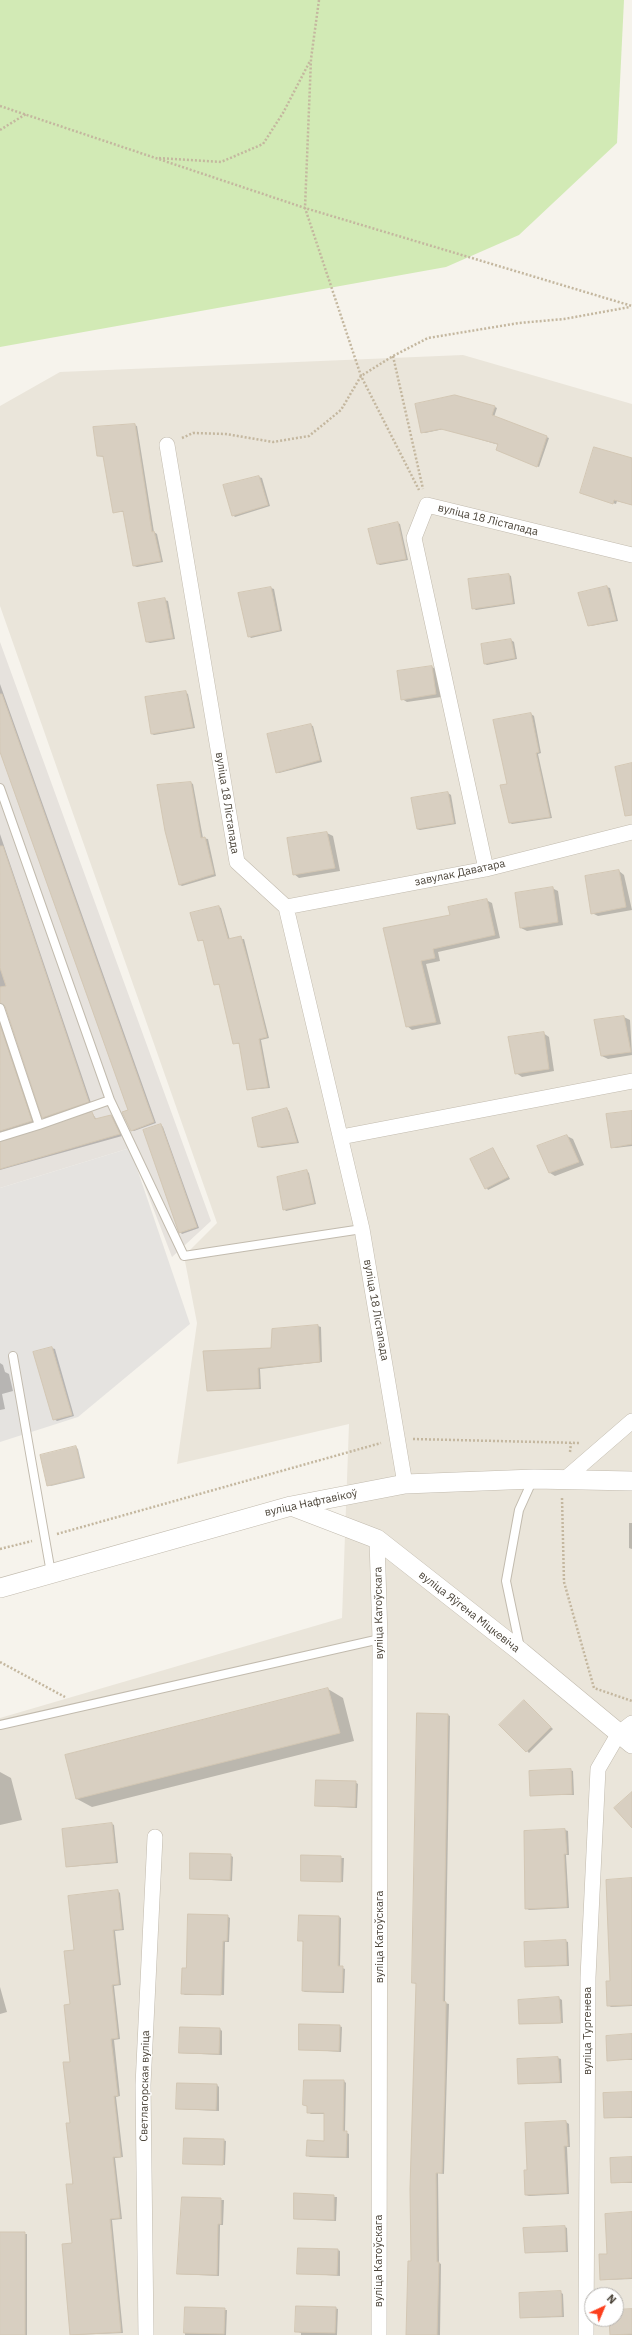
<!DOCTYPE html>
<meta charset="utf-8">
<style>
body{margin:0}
#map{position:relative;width:632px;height:2335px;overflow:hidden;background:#f6f3ec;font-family:"IBM Plex Sans",sans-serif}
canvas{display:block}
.north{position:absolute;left:584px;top:2287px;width:40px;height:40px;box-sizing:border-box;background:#fff;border:1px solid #b7b4b0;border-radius:50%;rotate:44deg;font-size:11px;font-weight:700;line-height:16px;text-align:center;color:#4b4439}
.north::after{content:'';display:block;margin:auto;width:14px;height:18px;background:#fc3f1d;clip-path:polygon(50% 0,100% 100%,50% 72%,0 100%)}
</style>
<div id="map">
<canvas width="632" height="2335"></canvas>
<div class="north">N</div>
</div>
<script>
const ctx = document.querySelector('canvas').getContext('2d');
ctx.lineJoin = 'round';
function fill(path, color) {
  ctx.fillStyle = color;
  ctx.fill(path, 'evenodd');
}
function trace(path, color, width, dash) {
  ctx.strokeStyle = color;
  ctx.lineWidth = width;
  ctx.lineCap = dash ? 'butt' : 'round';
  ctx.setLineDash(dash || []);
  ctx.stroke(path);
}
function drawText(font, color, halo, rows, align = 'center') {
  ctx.font = font + ' "IBM Plex Sans",sans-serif';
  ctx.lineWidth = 3;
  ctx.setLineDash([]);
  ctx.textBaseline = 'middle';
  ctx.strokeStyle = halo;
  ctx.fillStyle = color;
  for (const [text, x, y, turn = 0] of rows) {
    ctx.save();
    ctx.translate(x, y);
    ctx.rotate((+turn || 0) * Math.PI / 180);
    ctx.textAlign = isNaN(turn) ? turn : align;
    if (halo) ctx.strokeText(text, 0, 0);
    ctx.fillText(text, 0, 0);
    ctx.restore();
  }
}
fill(new Path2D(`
 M463,355L632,404V2335H0V1718L342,1618L349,1424L177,1464L197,1323L184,1256L217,1223L0,606V406L60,372ZM592,2295H616V2319H592Z`), '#eae5da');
fill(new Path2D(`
 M0,642L211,1221L172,1257L130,1148L0,1188Z`), '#e6e2dd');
fill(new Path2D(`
 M0,0H624L617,143L519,235L446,267L0,347Z`), '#d2eab5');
fill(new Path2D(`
 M130,1148L190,1324L78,1417L0,1442V1188Z`), '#e5e3e0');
fill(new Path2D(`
 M455,396L495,407L497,408L494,417L549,438L539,467L499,451V445L444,429L425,433L422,432Z
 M134,425L137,426L154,532L157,534L163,562L137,567L134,566L124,512H114L104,457L98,456Z
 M632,459V505L617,501L616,504L583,494Z
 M259,477L262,478L270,506L235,517L233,515Z
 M398,523L400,524L408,560L380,565L378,564Z
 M509,575L511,576L515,604L476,610L473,608Z
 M607,587L610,588L618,621L591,626L589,625Z
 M271,588L274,589L282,631L251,638L249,636Z
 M165,600L168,601L175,639L150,643L147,642Z
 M511,640L514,642L517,659L487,665L485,664L482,645Z
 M432,667L438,670L441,697L407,702L402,699Z
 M0,684L156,1123L134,1131L131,1130L129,1111L0,749Z
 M185,692L188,694L195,728L154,735L152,734Z
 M531,714L534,716L541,753L538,754L552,818L512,824L509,822L508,785Z
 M310,725L313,726L322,762L279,773L277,772Z
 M191,783L193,784L203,838L208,839L216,876L182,886L180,885Z
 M448,793L451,795L456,824L420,830L417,829Z
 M327,833L333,836L340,871L299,878L294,874L288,839Z
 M0,834L91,1103L46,1119L43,1117L6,1006L4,1004L0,1005Z
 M619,871L624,875L632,910L598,916L592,913Z
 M552,888L558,891L563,925L527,931L521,928Z
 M486,900L492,903L500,938L438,952L440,961L426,964L441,1024L412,1030L407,1026L384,929L451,916Z
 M219,907L221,908L230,940L244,939L269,1038L261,1040L270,1088L248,1090L240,1044L234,1043L221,985L215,984L205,941L199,940Z
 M624,1017L630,1020L632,1055L608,1059L602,1056Z
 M0,1021L34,1123L0,1134Z
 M543,1033L549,1037L554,1071L522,1077L516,1073Z
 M287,1109L289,1111L299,1143L262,1148L259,1147Z
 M632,1112V1146L615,1148L612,1147Z
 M92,1113L97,1120L111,1116L113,1117L122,1136L0,1170V1143Z
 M161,1125L163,1127L199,1228L182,1234L180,1232Z
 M567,1136L573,1139L584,1165L555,1176L550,1173L539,1147Z
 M493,1149L510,1179L488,1190L471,1159Z
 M307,1171L309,1173L316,1204L286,1211L284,1209Z
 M318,1326L321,1327L322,1362L260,1369L261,1389L208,1391L272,1349L273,1330Z
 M52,1348L55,1349L74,1416L57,1421L54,1419Z
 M0,1363L3,1365L5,1372L9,1374L13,1391L2,1394L5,1409L0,1410Z
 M76,1447L78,1449L85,1478L51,1486L48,1485Z
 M629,1523H632V1549L629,1548Z
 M328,1689L343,1698L354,1741L92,1807L77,1799L66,1755Z
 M524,1701L553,1729L529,1753L501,1725Z
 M448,1715L450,1716L445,2003L449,2004L444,2174L438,2173L439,2263L441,2264L440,2335H407L412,2262L417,1984L413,1983Z
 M570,1770L573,1771L574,1795H531Z
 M0,1772L11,1778L22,1820L0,1825Z
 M355,1782L358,1784L357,1808L316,1806Z
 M112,1824L114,1825L118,1863L67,1867Z
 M565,1830L568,1831L569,1855H566L569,1908L529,1910L526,1908L525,1832Z
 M230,1855L233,1857L232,1881L191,1879Z
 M302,1856L344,1858L343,1882L302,1880Z
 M632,1879V2006L611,2007L608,2005L611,1981Z
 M118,1891L120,1893L124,1930L115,1931L121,1985L114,1986L120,2039L114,2040L120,2096L116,2097L123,2157L115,2158L122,2219L112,2220L123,2333L71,2335L67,2300L73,2244L71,2005L75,1950Z
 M227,1916L230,1918L229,1942H225L224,1995H185L182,1993L187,1969Z
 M339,1917L341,1918L340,1967L345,1969L344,1993L305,1992L303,1991L304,1942L299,1940Z
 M565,1941L568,1942L569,1966L526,1967Z
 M0,1987L7,2012L0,2014Z
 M559,1998L562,2000L563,2023L520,2024L519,2001Z
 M339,2026L342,2027L341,2052L300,2049Z
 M220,2029L222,2031V2055L180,2053Z
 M632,2035V2060H608Z
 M558,2058L561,2059L562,2083L519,2084Z
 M344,2081L346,2083L345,2132L349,2134V2158L310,2157L307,2155L325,2142V2114H311L308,2112V2106L304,2105Z
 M217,2085L219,2087V2111L177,2109Z
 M632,2093V2118H605Z
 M566,2122L569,2124L570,2147H567L569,2194L529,2196L526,2195L528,2171L526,2124Z
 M223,2140L226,2141L225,2165L184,2163Z
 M632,2158V2183H612Z
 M295,2195L337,2197L336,2221L295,2219Z
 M183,2198L224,2200L223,2225H220L219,2276L178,2274Z
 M632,2213V2279L604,2280L601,2279L608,2255Z
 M565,2227L567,2228L568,2252L526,2253Z
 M0,2233L27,2234V2335H0Z
 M338,2250L340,2251V2276L298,2273Z
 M560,2292L563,2294L564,2317L521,2318Z
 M186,2308L227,2310L226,2335H185Z
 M335,2308L338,2309L337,2335H301V2333L296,2331Z
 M632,2310V2335H611L610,2319H616V2311Z`), '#0003');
const building = new Path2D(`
 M455,395L495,406L492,415L547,436L537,467L496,450L498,444L441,429L421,433L415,404Z
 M135,424L152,532L154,531L161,561L133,566L123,511L113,513L103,456H97L93,427Z
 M594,447L632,458V505L614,500L613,504L580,493Z
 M259,476L268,505L232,516L223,485Z
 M398,522L406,559L377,564L368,529Z
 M509,574L513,603L472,609L468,579Z
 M607,586L616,620L588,626L578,593Z
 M271,587L280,630L248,637L238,593Z
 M165,598L173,638L146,642L138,603Z
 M511,639L515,658L484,664L481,644Z
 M432,666L436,694L401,700L397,671Z
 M186,691L193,727L151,734L145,697Z
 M0,694H2L154,1122L131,1131L122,1112L128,1110L0,752Z
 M531,713L539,752L536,753L550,817L509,823L500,785L507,784L493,720Z
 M311,724L320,760L276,773L267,734Z
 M632,763V815L625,816L615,767Z
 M191,782L201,838L205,837L214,874L179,885L165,831L157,785Z
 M448,792L454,823L417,829L411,798Z
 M327,832L335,868L293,875L287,838Z
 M0,846H3L89,1102L42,1118L5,1006L0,1003V987L6,986L0,968Z
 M619,870L626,907L591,914L585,876Z
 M553,887L558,922L520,928L515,893Z
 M487,899L495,935L433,949L435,958L421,961L436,1022L406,1027L383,928L450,915L448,907Z
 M219,906L228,939L241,936L252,976L267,1037L259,1039L268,1087L247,1090L239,1043L233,1044L219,984L214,985L203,940L198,941L190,913Z
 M624,1016L631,1052L601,1056L594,1020Z
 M0,1025L32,1121L0,1131Z
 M544,1032L549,1069L515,1074L508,1037Z
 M287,1108L297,1142L258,1147L252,1118Z
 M632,1111V1144L611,1148L606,1114Z
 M92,1112L95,1119L111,1115L120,1134L0,1169V1142Z
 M161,1124L197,1227L179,1233L143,1130Z
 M567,1135L579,1162L549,1173L537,1146Z
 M493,1148L508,1177L485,1189L470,1159Z
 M307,1170L314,1203L283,1210L277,1177Z
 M318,1325L320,1362L258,1368L259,1388L207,1391L203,1351L271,1348L272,1329Z
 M52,1347L72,1415L53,1420L33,1352Z
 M76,1446L83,1477L47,1486L40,1455Z
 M328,1688L340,1733L76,1799L65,1755Z
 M524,1700L551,1727L526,1752L499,1725Z
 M417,1713L448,1714L443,2001L446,2002L445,2080L442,2173H436L437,2262H439L437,2335H406L408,2261H411L410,2189L416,1983H412Z
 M571,1769L572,1794L530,1796L529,1771Z
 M316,1780L356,1781L355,1807L315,1806Z
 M632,1792V1828L614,1808Z
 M112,1823L116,1862L66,1867L62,1829Z
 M565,1829L567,1854H564L567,1907L525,1909L524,1831Z
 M190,1853L231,1854L230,1880L190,1879Z
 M301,1855L341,1856V1882L301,1881Z
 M632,1878V2005L607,2006L606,1981H610L606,1880Z
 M118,1890L122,1929L113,1930L119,1984L112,1985L118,2038L111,2039L118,2096H114L121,2157H113L120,2218L110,2219L121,2332L70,2335L62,2244L72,2243L66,2184H73L66,2123H70L63,2062H70L64,2005L70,2004L64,1951L74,1950L68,1896Z
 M188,1914L228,1915L227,1941H223L221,1995L181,1994L182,1968H186Z
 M299,1915L339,1916L338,1966H343L342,1992L302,1991L303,1941H298Z
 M566,1940L567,1965L525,1967L524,1942Z
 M559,1997L561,2023L519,2024L518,2000Z
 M299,2024L340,2025L339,2051L299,2050Z
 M180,2027L220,2028L219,2054L179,2053Z
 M632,2034V2059L607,2061L606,2036Z
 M558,2057L560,2082L518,2084L517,2059Z
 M304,2080H344L343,2131H347L346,2157L306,2156L307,2140L324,2141V2113H307V2106L303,2105Z
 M177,2083L217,2084L216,2110L176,2109Z
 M632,2092V2117L604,2118L603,2093Z
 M566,2121L568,2146H564L567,2193L525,2195L524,2170H527L525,2123Z
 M184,2138L224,2139L223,2165L183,2164Z
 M632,2157V2182L611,2183L610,2158Z
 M294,2193L334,2195V2220L294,2219Z
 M182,2197L221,2198V2224H218L217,2275L177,2274Z
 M632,2212V2278L600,2280L599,2254H607L605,2214Z
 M565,2226L566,2251L525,2253L523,2228Z
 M0,2232H25V2335H0Z
 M298,2248L338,2249L337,2275L297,2274Z
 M561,2291L562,2316L520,2318L519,2293Z
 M296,2306L336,2307L335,2333L295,2332Z
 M185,2307L225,2308L224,2334L184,2333Z
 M632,2309V2334L610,2335L609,2319H616V2310Z`);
fill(building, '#d8cfc1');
trace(building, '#d3c7b4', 1);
const service = new Path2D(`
 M0,788L110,1100L39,1125L0,1137
 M0,1008L39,1125
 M110,1100L184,1256L362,1229
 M13,1356L51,1573
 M520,1648L506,1581L519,1510L533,1479
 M0,1725L380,1639`);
const minor = new Path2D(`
 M167,445L237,862L286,907L362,1229L405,1484
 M486,869L414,538L427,505L632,555
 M286,907L486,869L632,832
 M341,1137L632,1081
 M565,1479L632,1421
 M377,1539L380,1639L379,2335
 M146,2335L143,2085L155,1837
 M586,2335L588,1977L598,1769L619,1733L632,1723`);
const tertiary = new Path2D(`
 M291,1506L377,1539L521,1652L632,1744
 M0,1588L291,1506L405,1484L534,1479L632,1481`);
trace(service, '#c2bbae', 10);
trace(minor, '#c2bbae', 16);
trace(tertiary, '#c2bbae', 20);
trace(new Path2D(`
 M319,0L311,59L305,208L361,376L419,490
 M0,106L305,208L632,306
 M0,130L26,114
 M159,158L221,162L263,144L283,113L310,61
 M393,356L423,489
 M182,438L193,433L226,434L273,442L309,436L341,410L361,376L393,356L428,338L519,323L564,319L630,307
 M413,1439L580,1443
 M570,1452L571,1443
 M562,1498L564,1582L594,1688L632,1701
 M57,1534L381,1443
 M0,1549L32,1541
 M0,1662L65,1697`), '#c4b79f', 2.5, [2, 2]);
trace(service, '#fff', 8);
trace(minor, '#fff', 15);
trace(tertiary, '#fff', 19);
drawText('11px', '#4b4439', '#fff', [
 ["вуліца 18 Лістапада",488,520,14],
 ["вуліца 18 Лістапада",227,803,81],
 ["завулак Даватара",460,873,-12],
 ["вуліца 18 Лістапада",376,1310,80],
 ["вуліца Нафтавікоў",311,1503,-12],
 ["вуліца Яўгена Міцкевіча",469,1612,38],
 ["вуліца Катоўскага",379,1613,-91],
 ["вуліца Катоўскага",380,1937,-90],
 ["вуліца Тургенева",588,2031,-90],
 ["Светлагорская вуліца",145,2086,-89],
 ["вуліца Катоўскага",379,2261,-90]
]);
</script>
